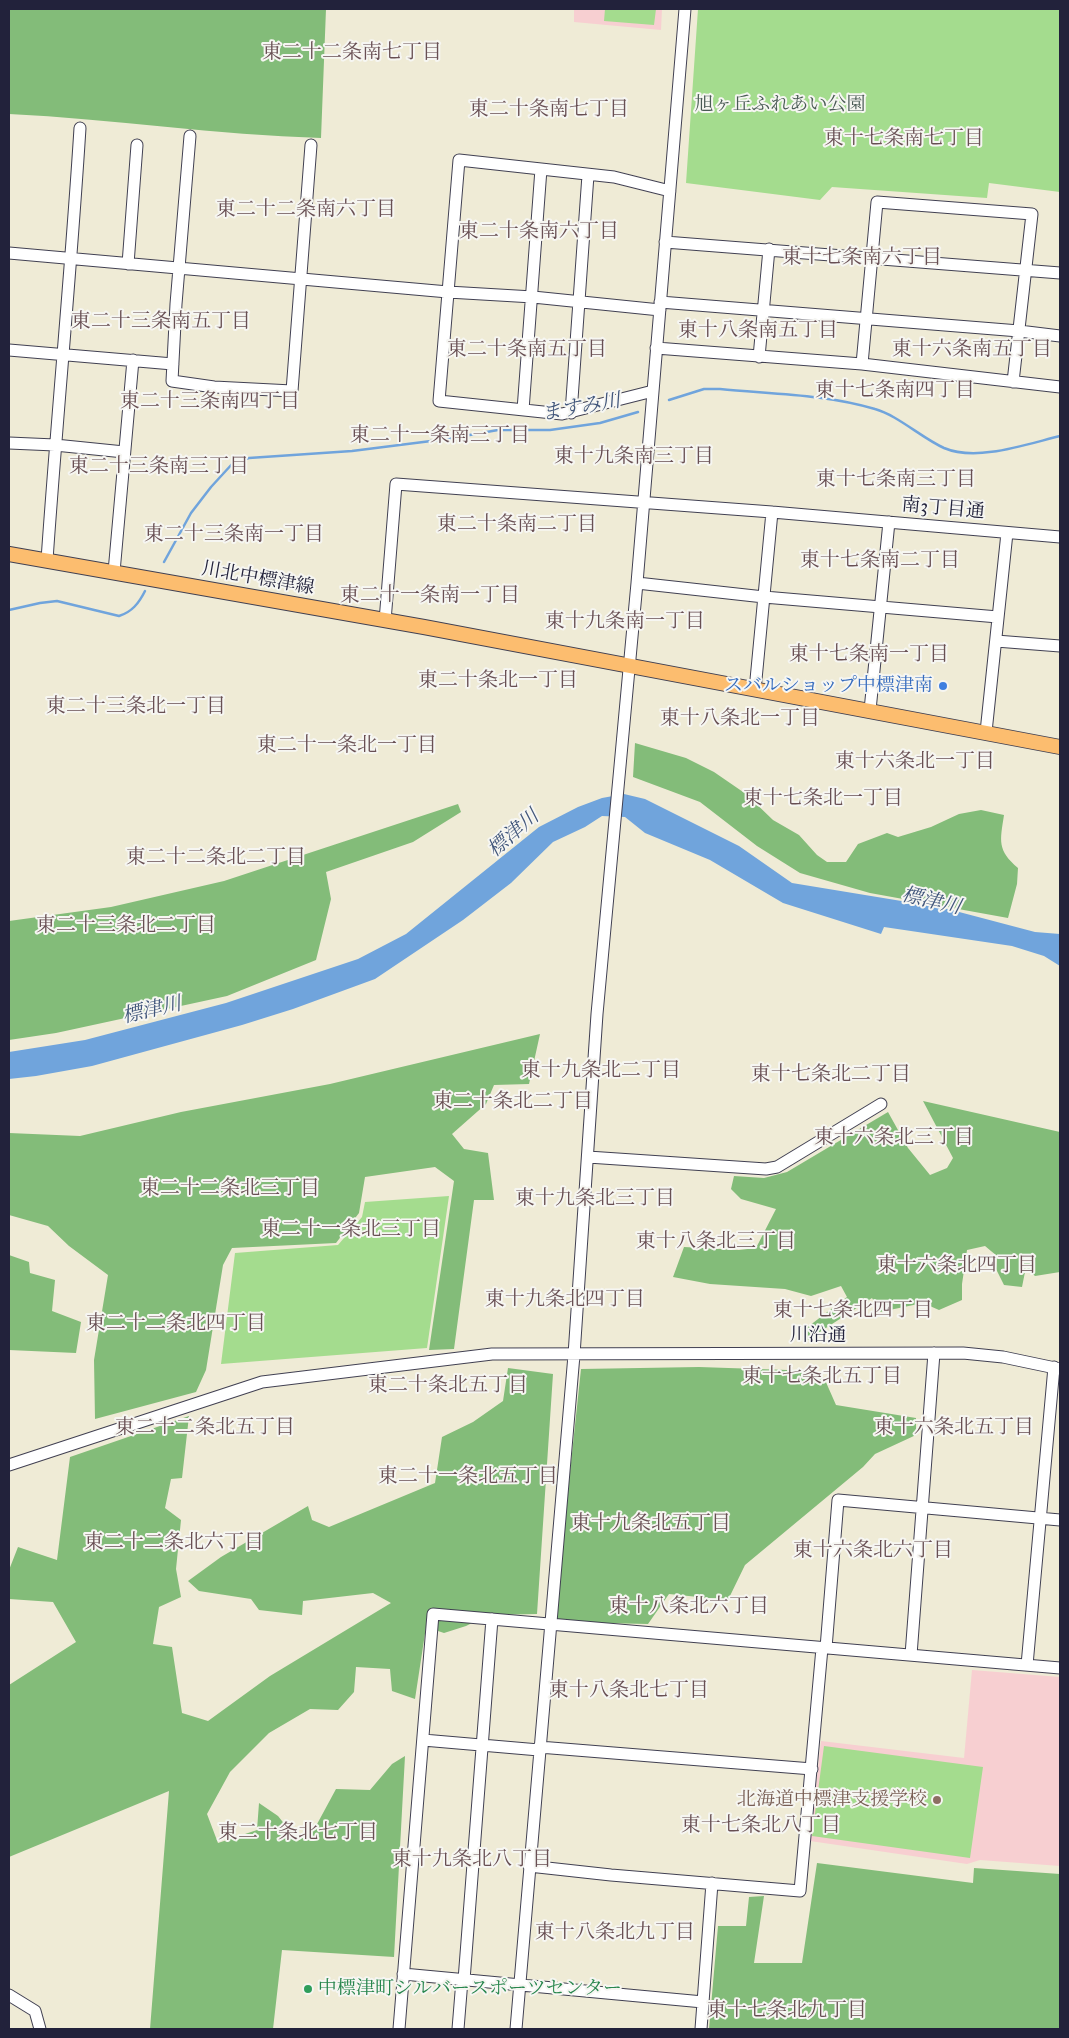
<!DOCTYPE html>
<meta charset="utf-8">
<style>
body{margin:0}
#map{position:relative;width:1069px;height:2038px;overflow:hidden;background:#efebd6;font-family:"IM FELL Great Primer",serif}
canvas{display:block}
.frame{position:absolute;inset:0;border:10px solid #22223b;pointer-events:none}
</style>
<div id="map">
<canvas width="1069" height="2038"></canvas>
<div class="frame"></div>
</div>
<script>
const ctx = document.querySelector('canvas').getContext('2d');
ctx.lineJoin = 'round';
function fill(path, color) {
  ctx.fillStyle = color;
  ctx.fill(path, 'evenodd');
}
function trace(path, color, width, dash) {
  ctx.strokeStyle = color;
  ctx.lineWidth = width;
  ctx.lineCap = dash ? 'butt' : 'round';
  ctx.setLineDash(dash || []);
  ctx.stroke(path);
}
function drawText(font, color, halo, rows, align = 'center') {
  ctx.font = font + ' "IM FELL Great Primer","Noto Serif JP",serif';
  ctx.lineWidth = 4;
  ctx.setLineDash([]);
  ctx.textBaseline = 'middle';
  ctx.strokeStyle = halo;
  ctx.fillStyle = color;
  for (const [text, x, y, turn = 0] of rows) {
    ctx.save();
    ctx.translate(x, y);
    ctx.rotate((+turn || 0) * Math.PI / 180);
    ctx.textAlign = isNaN(turn) ? turn : align;
    if (halo) ctx.strokeText(text, 0, 0);
    ctx.fillText(text, 0, 0);
    ctx.restore();
  }
}
fill(new Path2D(`
 M574,9H662L661,30L574,22Z
 M972,1670L1060,1677V1866L980,1860L967,1864L810,1841L821,1741L964,1758Z`), '#f7cfd1');
fill(new Path2D(`
 M605,9H656L654,25L604,21Z
 M698,9H1060V192L989,183L987,198L832,187L820,200L686,183Z
 M449,1196L427,1348L221,1364L235,1253L338,1245L362,1217L365,1202Z
 M824,1746L983,1767L970,1858L812,1836Z`), '#a4dc8e');
fill(new Path2D(`
 M9,9H326L321,138C217,135 113,119 9,114Z
 M635,743L686,758L714,772L746,794L773,820L799,835L817,855L827,862H846L858,844L887,833L898,837L931,827L959,814L981,810L1004,815C1000,841 997,850 1018,868L1017,884L1008,918L870,893L800,873L757,846L700,802L633,777Z
 M458,804L461,812L413,842L326,872L331,899L316,960L227,996L56,1033L9,1040V921L111,907L224,881Z
 M540,1034L529,1084L494,1085L486,1104L452,1134L464,1149L488,1153L494,1200H474L454,1349L429,1350L454,1181L435,1167L365,1177L359,1213L336,1243L232,1248L223,1265L206,1370L196,1392L95,1419L94,1360L108,1275L69,1246L48,1226L9,1215V1133L80,1136L181,1112L330,1084Z
 M923,1101L1060,1132V1272L1035,1276L1026,1267L1022,1287L1004,1285L996,1269L997,1256L985,1246L967,1250L962,1284V1300L939,1310L923,1303L880,1312L872,1298L806,1341L805,1329L847,1297L841,1286L811,1296L785,1289L710,1284L673,1277L684,1247L739,1250L756,1248L776,1209L741,1199L731,1189L734,1176L764,1178L787,1172L888,1112L908,1148L930,1175L947,1168L953,1158Z
 M9,1255L29,1262L30,1273L55,1280L52,1311L81,1322L76,1353L9,1350Z
 M699,1367L817,1371L825,1380L836,1405L916,1418V1435L875,1454L863,1467L745,1565L728,1600L669,1594L648,1624L554,1622L581,1369Z
 M508,1368L553,1374L537,1614L488,1615L466,1626L444,1633L426,1627L415,1699L392,1691L390,1669L356,1667L354,1692L338,1710L310,1709L269,1733L230,1772L207,1814L218,1843L257,1830L259,1803L278,1816L298,1841L316,1826L336,1789L370,1790L392,1764L405,1756L394,1957L282,1950L273,2029H150L169,1791L9,1857V1685L76,1642L53,1602L9,1599V1570L18,1547L57,1560L70,1457L189,1416L182,1478L171,1479L165,1508L181,1520L176,1569L181,1597L159,1607L153,1644L172,1647L182,1713L208,1721L270,1676L391,1603L373,1593L303,1601L302,1615L259,1610L251,1599L199,1591L188,1581L221,1557L308,1506L312,1520L329,1527L435,1483L442,1437L473,1422L503,1401Z
 M817,1863L973,1883L974,1868L1060,1874V2029H709L718,1926H746L749,1897L764,1896L754,1963H802Z`), '#83bc79');
fill(new Path2D(`
 M624,794L645,799L739,846L792,883L944,908L1035,932L1060,934V966L1044,956L1012,946L884,927L881,934L783,903L710,860L645,833L625,817L602,816L585,827L553,842L511,883L463,920L375,979L293,1009L242,1025L92,1066L36,1076L9,1079V1052L85,1040L226,1003L358,959L406,934L539,827L578,807L602,798Z`), '#70a4dc');
trace(new Path2D(`
 M669,400L704,389H720C771,394 825,394 875,409C897,415 922,438 944,448C977,462 1027,444 1060,436
 M164,562L191,513L211,487L233,463L249,458L352,451L447,439L498,430H550L600,423L638,412
 M9,610L40,603L57,601L119,616C132,612 139,603 145,591`), '#70a4dc', 2.5);
const minor = new Path2D(`
 M190,136L176,304L172,381L214,387L292,391L311,145
 M665,242L1060,273
 M9,253L448,292L533,297L660,310
 M128,264L137,145
 M660,302L1019,331L1060,336
 M656,348L862,364L1060,387
 M9,350L173,364
 M759,357L769,249
 M862,364L877,202L1032,214L1013,382
 M653,391L562,414L439,401L459,160L614,177L670,191
 M523,410L541,169
 M571,413L588,175
 M9,443L55,445L124,452
 M47,560C57,416 71,272 80,128
 M114,572L133,360
 M637,583L764,597L998,617
 M385,621L396,484L772,512L1060,537
 M996,641L1060,646
 M755,690L772,512
 M870,710L889,522
 M986,732L1007,533
 M588,1157L766,1169L777,1167L881,1104
 M9,1465L262,1382L492,1354L963,1353L1003,1357L1060,1369
 M826,1648L838,1500L1060,1520
 M911,1655L934,1353
 M1027,1665L1054,1367
 M423,1740L539,1750
 M539,1747L812,1769
 M529,1866L611,1875L800,1891L822,1648
 M403,1974L703,2002
 M464,1980L492,1619
 M9,1995L35,2011L40,2029
 M399,2029L433,1614L1060,1668
 M458,2029L462,1980
 M516,2029L574,1355L597,1014L637,583L685,9
 M701,2029L712,1883`);
const major = new Path2D(`
 M9,554L424,627L1060,747`);
trace(minor, '#414052', 13);
trace(major, '#414052', 16);
trace(minor, '#fff', 11);
trace(major, '#fcbd6f', 14);
for (const [x, y, r, color] of [
 [943,686,5,"#3f7fe0"],
 [937,1800,5,"#8d6e63"],
 [308,1989,5,"#2e9e5b"]
]) {
  const dot = new Path2D();
  dot.arc(x, y, r, 0, 2 * Math.PI);
  ctx.fillStyle = color;
  ctx.fill(dot);
  trace(dot, '#f6f6f2', 2);
}
drawText('19px', '#495a54', '#f6f6f2', [
 ["旭ヶ丘ふれあい公園",780,105]
]);
drawText('19px', '#22223b', '#f6f6f2', [
 ["南3丁目通",943,509,5],
 ["川北中標津線",258,579,10],
 ["川沿通",818,1336]
]);
drawText('19px', '#366cbe', '#f6f6f2', [
 ["スバルショップ中標津南",933,686]
], 'right');
drawText('19px', '#785e54', '#f6f6f2', [
 ["北海道中標津支援学校",927,1800]
], 'right');
drawText('19px', '#27864d', '#f6f6f2', [
 ["中標津町シルバースポーツセンター",318,1989]
], 'left');
drawText('20px', '#684f53', '#f6f6f2', [
 ["東二十二条南七丁目",352,53],
 ["東二十条南七丁目",549,110],
 ["東十七条南七丁目",904,139],
 ["東二十二条南六丁目",306,210],
 ["東二十条南六丁目",539,232],
 ["東十七条南六丁目",862,258],
 ["東二十三条南五丁目",161,322],
 ["東十八条南五丁目",758,331],
 ["東二十条南五丁目",527,350],
 ["東十六条南五丁目",972,350],
 ["東十七条南四丁目",895,391],
 ["東二十三条南四丁目",210,402],
 ["東二十一条南三丁目",440,436],
 ["東十九条南三丁目",634,457],
 ["東二十三条南三丁目",159,467],
 ["東十七条南三丁目",896,480],
 ["東二十条南二丁目",517,525],
 ["東二十三条南一丁目",234,535],
 ["東十七条南二丁目",880,561],
 ["東二十一条南一丁目",430,596],
 ["東十九条南一丁目",625,622],
 ["東十七条南一丁目",869,655],
 ["東二十条北一丁目",498,681],
 ["東二十三条北一丁目",136,707],
 ["東十八条北一丁目",740,719],
 ["東二十一条北一丁目",347,746],
 ["東十六条北一丁目",915,762],
 ["東十七条北一丁目",823,799],
 ["東二十二条北二丁目",216,858],
 ["東二十三条北二丁目",126,926],
 ["東十九条北二丁目",601,1071],
 ["東十七条北二丁目",831,1075],
 ["東二十条北二丁目",513,1102],
 ["東十六条北三丁目",894,1138],
 ["東二十二条北三丁目",230,1189],
 ["東十九条北三丁目",595,1199],
 ["東二十一条北三丁目",351,1230],
 ["東十八条北三丁目",716,1242],
 ["東十六条北四丁目",957,1266],
 ["東十九条北四丁目",565,1300],
 ["東十七条北四丁目",853,1311],
 ["東二十二条北四丁目",176,1324],
 ["東十七条北五丁目",822,1377],
 ["東二十条北五丁目",448,1386],
 ["東二十二条北五丁目",205,1428],
 ["東十六条北五丁目",954,1428],
 ["東二十一条北五丁目",468,1477],
 ["東十九条北五丁目",651,1524],
 ["東二十二条北六丁目",174,1543],
 ["東十六条北六丁目",873,1551],
 ["東十八条北六丁目",689,1607],
 ["東十八条北七丁目",629,1691],
 ["東十七条北八丁目",761,1826],
 ["東二十条北七丁目",298,1833],
 ["東十九条北八丁目",472,1860],
 ["東十八条北九丁目",615,1933],
 ["東十七条北九丁目",787,2011]
]);
drawText('italic 20px', '#41567b', '#f6f6f2', [
 ["ますみ川",581,408,-10],
 ["標津川",514,834,-41],
 ["標津川",931,902,13],
 ["標津川",152,1011,-13]
]);
</script>
